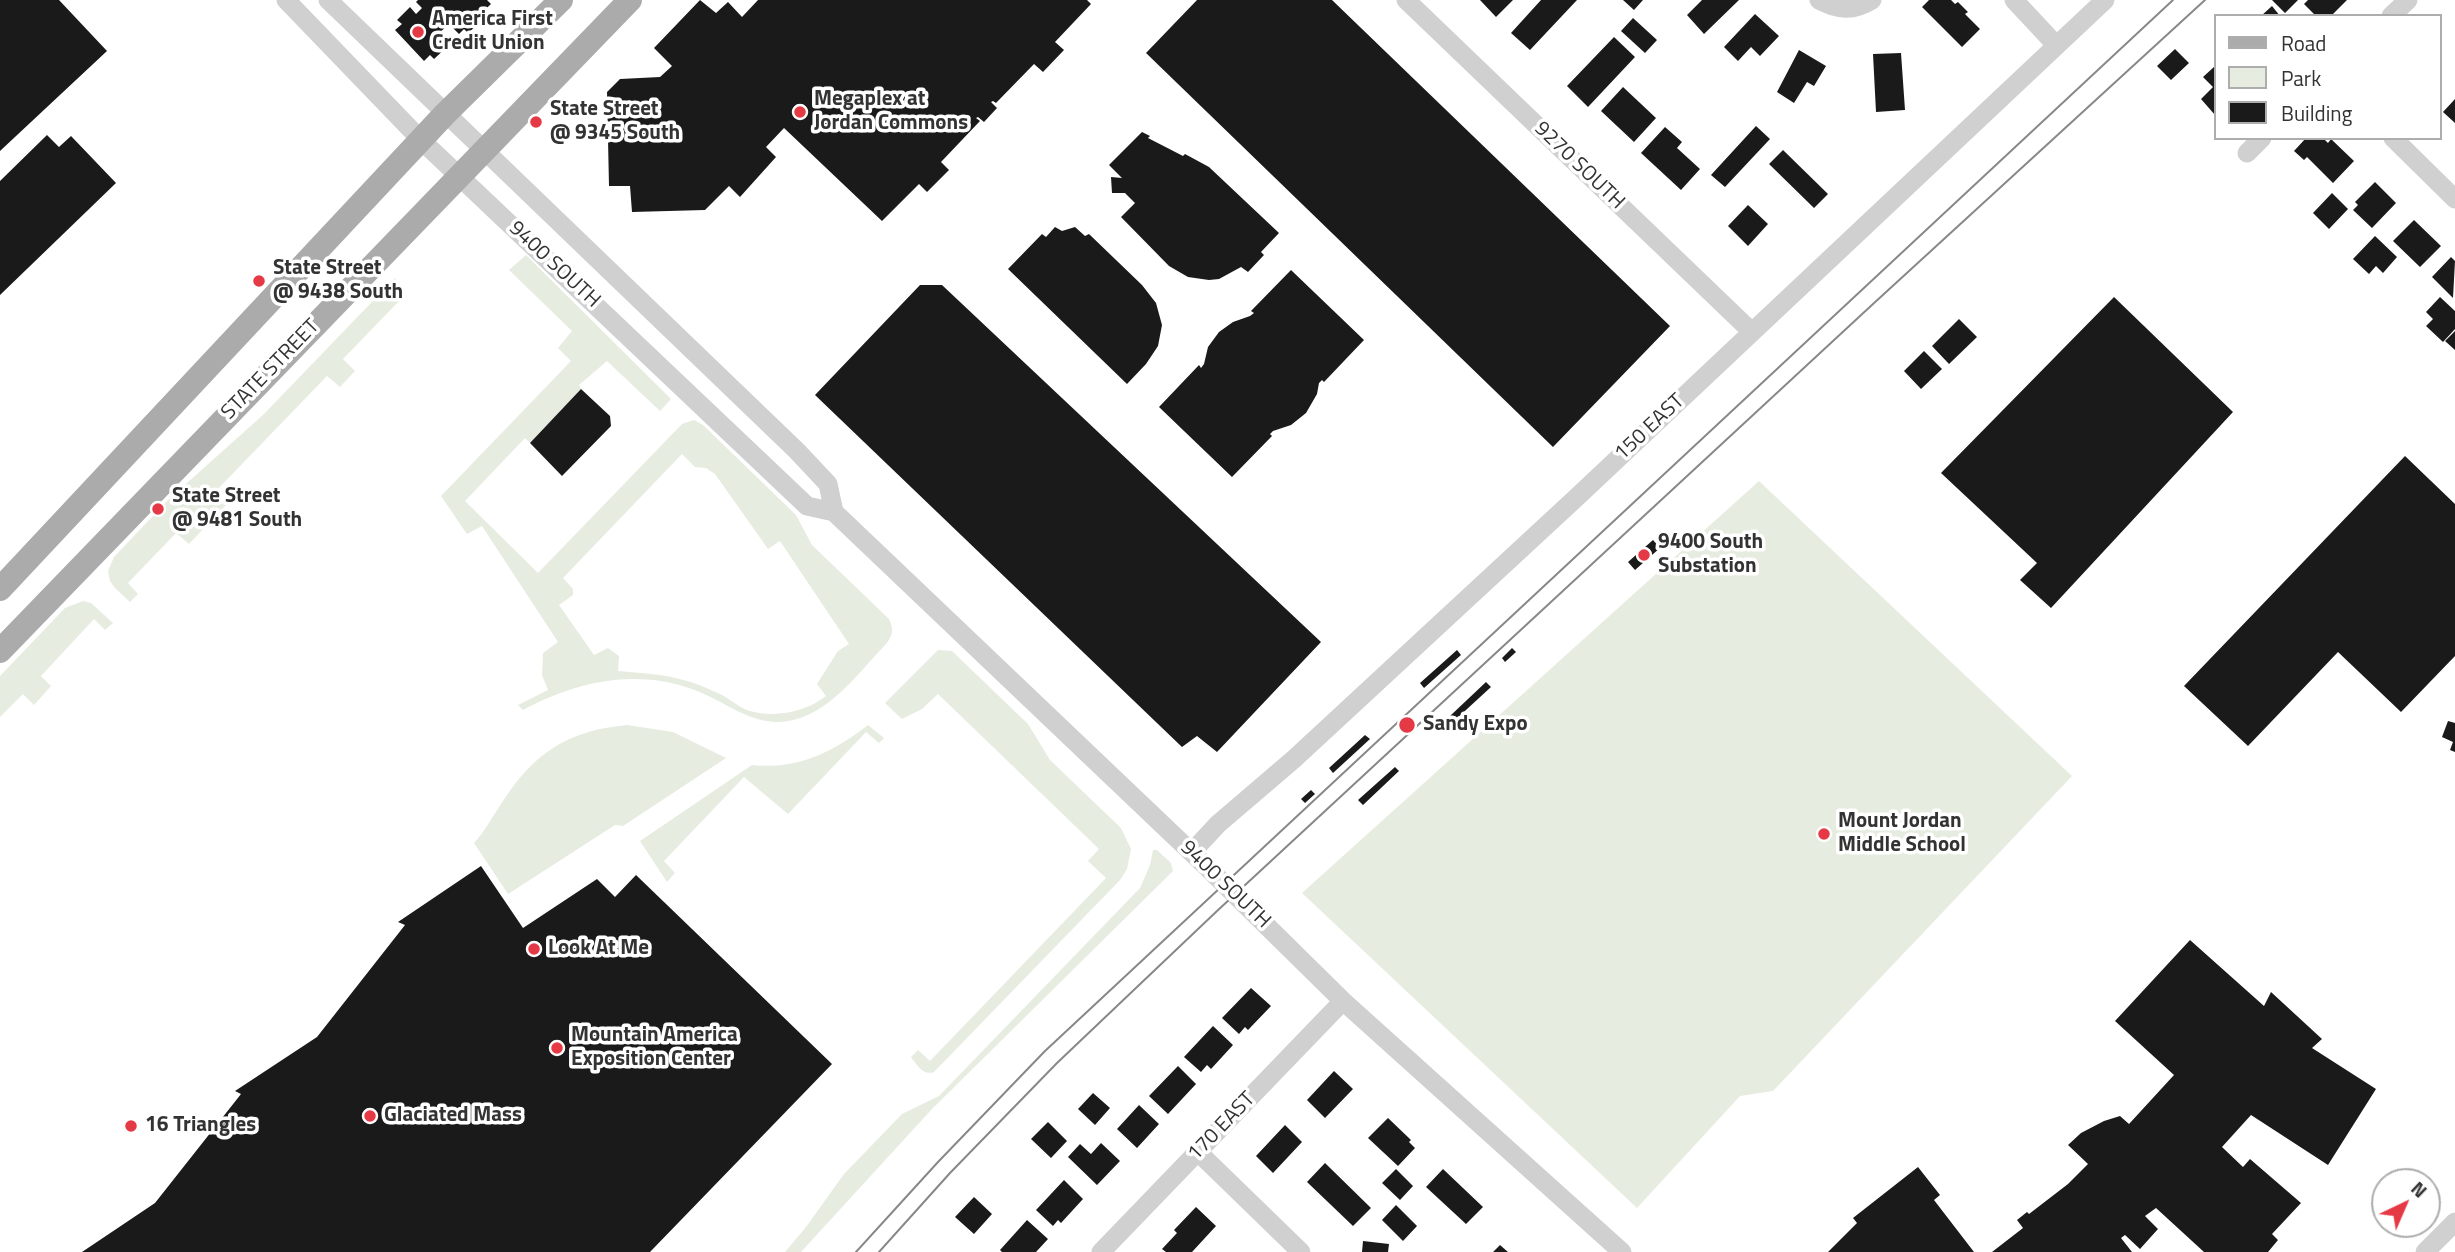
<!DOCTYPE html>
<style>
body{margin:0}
#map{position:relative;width:2455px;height:1252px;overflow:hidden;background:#fff;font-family:"Titillium Web",sans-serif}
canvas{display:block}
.legend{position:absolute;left:2214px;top:14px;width:228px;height:126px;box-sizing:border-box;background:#fff;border:2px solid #adadad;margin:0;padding:9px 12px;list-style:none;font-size:21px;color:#333}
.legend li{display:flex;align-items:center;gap:14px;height:35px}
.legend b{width:35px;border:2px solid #adadad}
.north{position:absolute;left:2371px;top:1168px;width:70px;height:70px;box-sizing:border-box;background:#fff;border:2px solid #adadad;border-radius:50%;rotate:44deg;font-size:19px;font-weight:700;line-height:28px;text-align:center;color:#333}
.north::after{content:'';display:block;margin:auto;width:24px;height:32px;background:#e63946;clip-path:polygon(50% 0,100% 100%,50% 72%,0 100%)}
</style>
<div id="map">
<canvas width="2455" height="1252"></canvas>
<ul class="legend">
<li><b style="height:9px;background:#ababab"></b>Road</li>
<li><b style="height:19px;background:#e6ecdf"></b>Park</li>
<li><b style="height:19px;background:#1a1a1a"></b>Building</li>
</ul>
<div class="north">N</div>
</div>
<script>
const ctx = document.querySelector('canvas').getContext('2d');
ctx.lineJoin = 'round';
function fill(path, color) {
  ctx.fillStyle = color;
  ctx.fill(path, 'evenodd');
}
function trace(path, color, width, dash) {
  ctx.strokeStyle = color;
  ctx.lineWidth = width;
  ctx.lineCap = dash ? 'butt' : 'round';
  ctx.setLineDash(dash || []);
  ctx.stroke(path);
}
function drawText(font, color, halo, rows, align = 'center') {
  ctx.font = font + ' "Titillium Web",sans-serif';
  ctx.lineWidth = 7;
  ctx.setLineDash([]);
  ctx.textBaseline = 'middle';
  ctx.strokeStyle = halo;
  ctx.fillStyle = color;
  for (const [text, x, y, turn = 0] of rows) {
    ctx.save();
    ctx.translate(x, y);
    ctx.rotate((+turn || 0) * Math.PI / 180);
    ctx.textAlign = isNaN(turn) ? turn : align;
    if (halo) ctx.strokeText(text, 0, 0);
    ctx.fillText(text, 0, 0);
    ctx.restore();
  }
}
fill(new Path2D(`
 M526,255L671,399L660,411L607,361L579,385L581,389L530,443L525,438L465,501L538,573L682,424L694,420L703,425L796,515L812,545L889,619C894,630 893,635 886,644C860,671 834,708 797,719C759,730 734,707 702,693C641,667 579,680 523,710L518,705L548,690L542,675L543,653L558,642L482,526L467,534L441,496L571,361L558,348L572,331L509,270ZM682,454L695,467L706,468L715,474L768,549L780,541L849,644L838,651L817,684L826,696C806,712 775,718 750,711C740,708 731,700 722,695C711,690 699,684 687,681C665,674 641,673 618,671L619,656L608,648L594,655L559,605L573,595V589L563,578Z
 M395,278L400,283L393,292L400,300L343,359L355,371L340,387L327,376L214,493L226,505L189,544L176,533L128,583L138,594L130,602L115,588L110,581L108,571L114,557L169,499L263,415Z
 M1759,481L2072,776L1773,1091L1740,1096L1637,1208L1302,893Z
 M83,601L91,603L113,623L105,630L94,619L41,676L51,686L34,705L23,694L0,717V676L65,608Z
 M938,650L952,651L1028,724L1050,760L1121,828L1131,849L1127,869L1120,880L934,1072C923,1076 917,1065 911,1057L918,1050L930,1061L1106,878L1088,861L1099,849L938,694L922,709L902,719L885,703Z
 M627,725L673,732L726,758L623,826L615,825L508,894L474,843C487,829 494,813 505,798C536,751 571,730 627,725Z
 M868,725L884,738L879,743L866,732L788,814L744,777L664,861L675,873L667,882L640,841L752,765C798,770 833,752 868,725Z
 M1153,850H1157L1171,863L1173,871L932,1109L801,1252H785L806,1227L844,1174L902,1114L939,1096L1140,888L1150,865Z`), '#e6ecdf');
fill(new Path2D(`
 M0,0H59L107,51L0,151Z
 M418,0H487L491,4L472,22L476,26L468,33L464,29L459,34L449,24L437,35L448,46L434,59L430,55L424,61L395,30L402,24L397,20L410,7L416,14L422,8L416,2Z
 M700,0L716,13L728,2L742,17L758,0H1087L1091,4L1055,42L1064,50L1043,72L1034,64L996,103L993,101L991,102L997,108L984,122L978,117L976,118L980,121L941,162L949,170L927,192L919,184L882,221L784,128L766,147L776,157L740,197L729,186L705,210L632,212L630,186H609L607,92L620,79L660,77L672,66L654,48Z
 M1197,0H1332L1670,326L1553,447L1146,53Z
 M1480,0H1513L1496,17Z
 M1541,0H1577L1530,50L1511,33Z
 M1623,0H1643L1634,10Z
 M1702,0H1739L1704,34L1687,15Z
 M1929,0H1951L1955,4L1958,2L1968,12L1965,14L1980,29L1962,47L1922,7Z
 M2272,0H2298L2285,13Z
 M2308,0H2347L2331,16H2316L2304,4Z
 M2272,6L2280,16H2261Z
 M1755,14L1779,36L1760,56L1751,47L1738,61L1724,47Z
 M1633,18L1657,40L1645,53L1621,31Z
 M1614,37L1635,57L1588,107L1567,86Z
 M2175,49L2189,63L2171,80L2157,66Z
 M1799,50L1826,66L1814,86L1807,82L1794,103L1777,92Z
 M1901,53L1905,110L1876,112L1873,54Z
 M2215,66V115L2201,99L2213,87L2203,77Z
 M1623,87L1656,118L1634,142L1601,111Z
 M2455,99V123L2443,112Z
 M1756,126L1770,139L1725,187L1711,175Z
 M1665,127L1682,142L1677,148L1700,169L1681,190L1641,153Z
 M1142,132L1150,136L1148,138L1183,156L1185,154L1209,167L1279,233L1261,252L1264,255L1248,272L1241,267L1219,279L1209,280L1188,277L1169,266L1121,217L1135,203L1125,193H1112L1111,177L1122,178L1109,165Z
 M47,135L59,147L71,136L116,183L0,295V181Z
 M2306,138H2323L2328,143L2331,139L2354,161L2333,183L2307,157L2304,160L2294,151Z
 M1783,150L1828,194L1814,208L1769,164Z
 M2375,182L2396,203L2372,228L2353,210L2358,205L2355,202Z
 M2332,193L2348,209L2329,229L2313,213Z
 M1748,205L1768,224L1748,246L1728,226Z
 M2414,220L2441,246L2420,267L2393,241Z
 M1055,227L1062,231L1075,227L1085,236L1089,234L1142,285L1156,303L1162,325L1158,346L1146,364L1127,384L1008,269L1042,234L1046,237Z
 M2375,236L2397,257L2383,273L2376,266L2369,274L2353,259Z
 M2451,257L2455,261L2453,298L2432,277Z
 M1291,270L1364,340L1324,382L1322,380L1319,383L1317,394L1306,413L1291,425L1273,431L1270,434L1272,436L1232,477L1159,407L1199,365L1201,368L1204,364L1208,347L1219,332L1233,322L1250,316L1254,313L1251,311Z
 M920,285H942L1321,642L1217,752L1197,736L1182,747L815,395Z
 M2114,297L2233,412L2051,608L2020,580L2037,563L1941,473Z
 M2440,297L2455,311V329L2443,342L2426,326L2433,319L2426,312Z
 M1959,319L1977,337L1949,364L1932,346Z
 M2455,331V350L2445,341Z
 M1924,351L1942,369L1921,389L1904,371Z
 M581,389L610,416L611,426L562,476L530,443Z
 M2405,456L2455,504V656L2401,712L2338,652L2248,746L2184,686Z
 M1653,540L1660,548L1635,570L1628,562Z
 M1512,648L1516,652L1505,662L1502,658Z
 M1457,650L1461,655L1424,688L1420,683Z
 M1486,682L1491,687L1454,721L1450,716Z
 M2448,721L2455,723V752L2450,750L2453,742L2442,737Z
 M1365,735L1370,739L1333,773L1329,768Z
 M1395,767L1399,771L1363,805L1358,800Z
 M1311,790L1315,794L1305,803L1301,799Z
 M481,866L523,928L597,879L615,897L636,875L832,1064L650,1252H82L155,1203L241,1094L235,1091L317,1037L405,925L398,922Z
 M2190,940L2264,1006L2271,992L2322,1039L2312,1048L2376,1089L2328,1165L2251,1115L2222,1147L2243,1167L2250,1159L2301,1203L2272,1234L2278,1240L2268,1252H2204L2156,1208L2145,1216L2158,1229L2140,1249L2125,1235L2121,1238L2132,1252H1992L2023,1228L2017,1220L2027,1212L2029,1214L2068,1184L2088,1164L2068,1145L2081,1133L2104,1121L2120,1116L2129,1124L2174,1075L2115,1021Z
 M1251,988L1271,1006L1248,1030L1245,1027L1239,1034L1222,1018Z
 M1213,1026L1233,1045L1211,1069L1207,1065L1201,1072L1184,1057Z
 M1178,1066L1196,1084L1168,1114L1149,1096Z
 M1334,1071L1353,1089L1325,1118L1307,1100Z
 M1093,1093L1110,1108L1095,1125L1078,1109Z
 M1139,1105L1159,1124L1137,1148L1117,1129Z
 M1388,1118L1411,1140L1409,1142L1415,1148L1398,1166L1368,1138Z
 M1048,1122L1067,1141L1051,1158L1031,1139Z
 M1285,1125L1302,1142L1273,1173L1256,1156Z
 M1101,1143L1120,1161L1097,1185L1068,1157L1080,1144L1091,1154Z
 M1325,1163L1371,1208L1353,1226L1307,1182Z
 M1918,1167L1940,1195L1934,1200L1974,1252H1828L1857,1223L1853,1218Z
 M1396,1169L1413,1186L1400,1200L1382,1183Z
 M1443,1169L1483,1207L1466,1224L1426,1187Z
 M1064,1180L1083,1199L1061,1223L1058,1220L1053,1226L1036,1210Z
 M974,1197L992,1214L974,1234L955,1217Z
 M1396,1205L1417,1226L1403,1241L1382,1220Z
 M1196,1207L1216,1226L1192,1252H1166L1162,1249L1177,1233L1174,1230Z
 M1027,1220L1048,1239L1036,1252H1002L1000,1250Z
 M1363,1241L1389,1244L1388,1252H1362Z
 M1500,1245L1508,1252H1493Z`), '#1a1a1a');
trace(new Path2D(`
 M286,0L421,140L807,506L834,512L1209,869L1343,1001L1622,1252
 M328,0L797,451L828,484L834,512
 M1406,0L1752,332
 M1819,0C1838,10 1853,12 1872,0
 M2014,0L2056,45
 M2391,16L2408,0
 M2393,138L2455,199
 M2247,153L2262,138
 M1192,852L1218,824L1294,759L1577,497L2105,0
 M1198,1152L1301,1252
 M1101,1252L1343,1001
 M2425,1252L2455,1222`), '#d0d0d0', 19);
trace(new Path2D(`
 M0,589L445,114L561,0
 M0,651L630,0`), '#ababab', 24);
trace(new Path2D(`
 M856,1252L938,1162L1045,1051L2173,0
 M879,1252L950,1173L1057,1063L1217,911L1873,304L2205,0`), '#888', 2);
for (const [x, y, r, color] of [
 [418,32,7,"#e63946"],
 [800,112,7,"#e63946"],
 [536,122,7,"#e63946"],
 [259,281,7,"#e63946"],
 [158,509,7,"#e63946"],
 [1644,555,7,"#e63946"],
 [1407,725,9,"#e63946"],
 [1824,834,7,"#e63946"],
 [534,949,7,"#e63946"],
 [557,1048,7,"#e63946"],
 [370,1116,7,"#e63946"],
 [131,1126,7,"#e63946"]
]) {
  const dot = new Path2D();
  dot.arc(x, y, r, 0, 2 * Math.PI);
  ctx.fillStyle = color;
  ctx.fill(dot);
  trace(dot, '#fff', 2.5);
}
drawText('bold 21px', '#333', '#fff', [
 ["America First",432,20],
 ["Credit Union",432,44],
 ["Megaplex at",814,100],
 ["Jordan Commons",814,124],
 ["State Street",550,110],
 ["@ 9345 South",550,134],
 ["State Street",273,269],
 ["@ 9438 South",273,293],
 ["State Street",172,497],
 ["@ 9481 South",172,521],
 ["9400 South",1658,543],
 ["Substation",1658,567],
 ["Sandy Expo",1423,725],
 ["Mount Jordan",1838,822],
 ["Middle School",1838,846],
 ["Look At Me",548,949],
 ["Mountain America",571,1036],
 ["Exposition Center",571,1060],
 ["Glaciated Mass",384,1116],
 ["16 Triangles",145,1126]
], 'left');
drawText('21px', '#333', '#fff', [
 ["9270 SOUTH",1579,166,44],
 ["9400 SOUTH",554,265,43],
 ["STATE STREET",271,370,-46],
 ["150 EAST",1650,428,-43],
 ["9400 SOUTH",1225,885,44],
 ["170 EAST",1222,1127,-46]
]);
</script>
